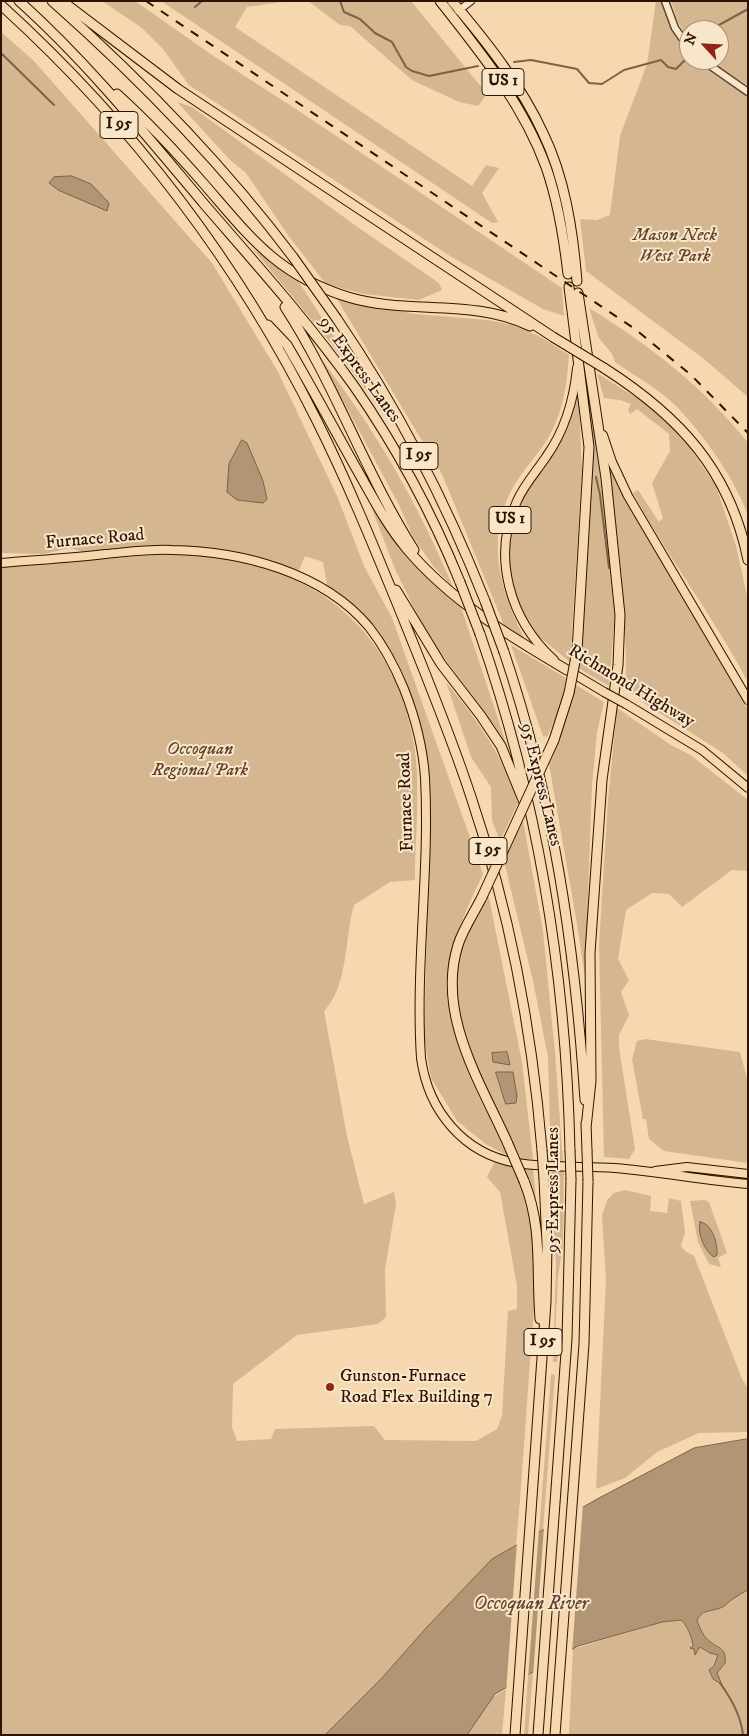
<!DOCTYPE html>
<style>
body{margin:0}
#map{position:relative;width:749px;height:1736px;overflow:hidden;background:#f5d8af;font-family:"IM FELL DW Pica",serif}
canvas{display:block}
.frame{position:absolute;inset:0;border:2px solid #301201;pointer-events:none}
.north{position:absolute;left:679px;top:20px;width:50px;height:50px;box-sizing:border-box;background:#f8e6cb;border:1px solid #a8917a;border-radius:50%;rotate:295deg;font-size:14px;font-weight:700;line-height:20px;text-align:center;color:#301201}
.north::after{content:'';display:block;margin:auto;width:18px;height:22px;background:#8f2418;clip-path:polygon(50% 0,100% 100%,50% 72%,0 100%)}
</style>
<div id="map">
<canvas width="749" height="1736"></canvas>
<div class="frame"></div>
<div class="north">N</div>
</div>
<script>
const ctx = document.querySelector('canvas').getContext('2d');
ctx.lineJoin = 'round';
function fill(path, color) {
  ctx.fillStyle = color;
  ctx.fill(path, 'evenodd');
}
function trace(path, color, width, dash) {
  ctx.strokeStyle = color;
  ctx.lineWidth = width;
  ctx.lineCap = dash ? 'butt' : 'round';
  ctx.setLineDash(dash || []);
  ctx.stroke(path);
}
function drawText(font, color, halo, rows, align = 'center') {
  ctx.font = font + ' "IM FELL DW Pica",serif';
  ctx.lineWidth = 4;
  ctx.setLineDash([]);
  ctx.textBaseline = 'middle';
  ctx.strokeStyle = halo;
  ctx.fillStyle = color;
  for (const [text, x, y, turn = 0] of rows) {
    ctx.save();
    ctx.translate(x, y);
    ctx.rotate((+turn || 0) * Math.PI / 180);
    ctx.textAlign = isNaN(turn) ? turn : align;
    if (halo) ctx.strokeText(text, 0, 0);
    ctx.fillText(text, 0, 0);
    ctx.restore();
  }
}
fill(new Path2D(`
 M102,1H135L212,55L302,113L562,288L564,316L543,309L450,256L189,85L163,49L142,28Z
 M161,1H289L247,7L235,27L472,186L486,165L499,168L482,193L498,222L492,223Z
 M308,1H411L487,94L478,106L459,102L412,80L350,26L340,25Z
 M656,1H661L670,24L689,53V60H696L713,74L748,96V397L704,359L586,271L580,219L597,220L610,215L620,136L647,64Z
 M671,1H748V86L707,60H719V30H689V41L678,22Z
 M1,32L33,60L212,263L277,370L337,496L364,566L392,618L483,874C468,906 452,939 447,975C441,1026 486,1107 507,1155L487,1145L457,1121L431,1078L424,1038L429,857L424,740L397,661L360,611L327,585L323,562L305,556L299,570L217,550L170,545L83,552L70,548L44,554L1,553Z
 M177,102L192,107L359,228L439,283L442,290L419,300L364,294L326,284L290,238L246,173L229,159Z
 M253,249L295,276L386,418L339,353Z
 M573,290L598,452L612,575L615,614L609,686L578,668L592,468Z
 M337,299L415,314L488,320L512,325L539,336L569,355C567,382 564,408 551,433C541,452 523,469 512,489C485,540 500,592 526,641L506,630L442,474Z
 M589,308C648,344 705,388 748,443V516C736,480 703,434 677,407C659,389 635,376 615,362L612,354L599,338Z
 M320,358C376,430 418,504 453,587L434,567L413,537L399,505Z
 M597,373L643,402L669,425L689,447L716,486L736,546L748,600V682C714,617 668,558 633,493L638,490L659,522L663,518L652,483L670,451L669,434L637,409L630,414L628,410L631,404L620,400L604,398Z
 M578,383L582,469L570,662L538,636L521,610L511,578L509,541L518,505L552,454Z
 M604,447L615,479L628,503L683,595L748,710V776L723,753L647,705L626,688C627,608 618,527 604,447Z
 M370,504L395,541L461,607L514,767L486,714L427,635L395,569Z
 M170,554C295,556 392,614 414,744C421,788 415,836 415,880L390,882L354,905C344,939 349,985 324,1011L347,1136L364,1204L394,1192L396,1204L385,1269L386,1317L378,1324L297,1335L233,1384L232,1427L237,1441L271,1439L275,1429L374,1426L385,1440L476,1441L497,1429L502,1416L508,1311L517,1309V1286L500,1192L487,1177L494,1163L513,1167C546,1236 533,1316 528,1390C524,1442 521,1494 516,1545L492,1559L427,1627L381,1679L325,1735H1V565Z
 M511,645L566,678L561,706L547,737L543,736Z
 M446,682C475,717 505,758 518,803L500,841L492,820L491,787L471,757Z
 M576,685L604,702L597,732L592,785L585,977L577,924L549,764Z
 M617,708L671,745L692,756L748,800V871L732,870L682,907L669,894L652,893L626,910L618,959L629,980L621,992L629,1015L619,1035V1048L635,1149L629,1159L604,1157L599,944L608,800Z
 M522,815L543,931L555,1053L563,1162L551,1161L548,1057L533,981L504,861Z
 M488,893L522,1062L533,1159H521C494,1104 442,1013 460,952C466,932 479,912 488,893Z
 M645,1039L740,1052L748,1082V1163L664,1151L649,1139L646,1119H643L632,1059L637,1041Z
 M533,1168L536,1199L524,1169Z
 M551,1169H564L563,1244L558,1277L555,1339L560,1340L557,1362H553L556,1265Z
 M625,1190L651,1196L650,1211L667,1213L669,1198L681,1201L685,1232L681,1246L685,1251L694,1256L742,1379L748,1388V1432L699,1433L657,1452L625,1478L596,1489L606,1279L602,1216L607,1200L614,1193Z
 M704,1200L709,1202L727,1253L718,1258L721,1267L709,1264L698,1242L690,1201Z
 M553,1374L555,1376L543,1530L539,1532L551,1375Z
 M748,1590V1735H569L573,1649L662,1622L681,1620L693,1640L691,1648H694L695,1652H697L700,1647L710,1653L718,1655L714,1666L709,1671L713,1680L721,1685L717,1673L725,1663L718,1645C706,1640 696,1631 698,1617L713,1608L723,1607L736,1596Z
 M533,1673L528,1735H524L528,1676Z
 M506,1689L502,1735H467L489,1700Z`), '#d4b691');
const water = new Path2D(`
 M72,176L91,184L109,203L107,211L58,190L49,183L54,177Z
 M242,440L247,443L263,481L267,499L263,503L237,500L227,492L229,464Z
 M507,1052L510,1065L493,1062L492,1053Z
 M496,1072H513L517,1096L516,1103L506,1104Z
 M700,1222C712,1223 718,1244 717,1255L714,1257C705,1252 697,1233 700,1222Z
 M748,1439V1590C738,1595 731,1600 724,1606C716,1612 701,1608 697,1621C700,1628 702,1634 707,1639C717,1648 727,1647 725,1663L717,1673L722,1685L713,1679L709,1670L714,1666L718,1655L710,1653L700,1647L695,1655L694,1649L690,1648L693,1646C693,1639 686,1624 681,1620L662,1622L578,1646L495,1694L467,1735H325L381,1679L427,1627L492,1559L599,1498L694,1448Z`);
fill(water, '#b29574');
trace(water, '#7e6146', 1);
fill(new Path2D(`
 M583,1504L572,1653L533,1676L544,1527Z
 M539,1529L528,1679L506,1692L517,1542Z`), '#f5d8af');
trace(new Path2D(`
 M340,1L344,12L360,19L375,33L392,42L406,67L412,71L429,76L478,66
 M195,7L202,1
 M710,30L748,9
 M1,53L54,105
 M514,62L531,60L577,69L589,83L602,84L624,70L661,60L668,67L676,69L689,56
 M596,477L600,495L609,568
 M720,1683C731,1698 741,1716 743,1735`), '#7e6146', 2);
const minor = new Path2D(`
 M665,1L675,28L689,48
 M458,11L471,1
 M702,60L748,92`);
const major = new Path2D(`
 M603,435L612,462L628,496L748,700
 M1,563C36,560 71,558 105,554C128,552 150,549 172,550C241,551 323,572 369,627C384,646 395,667 404,689C415,717 423,748 425,778C430,871 415,965 421,1058C428,1110 463,1154 517,1163C549,1168 583,1166 615,1168C660,1172 703,1180 748,1184
 M554,660C510,620 491,557 517,501C524,485 536,472 546,457C564,432 574,399 577,368
 M569,671L604,692
 M626,704L702,750L748,788
 M655,1171L687,1167L748,1174`);
const highway = new Path2D(`
 M19,1C88,63 146,135 205,205C256,264 309,323 354,386C397,448 432,513 460,582
 M52,1C140,79 222,163 293,257
 M62,1L178,89L553,337
 M440,1C481,53 523,104 546,167C558,201 564,239 568,274
 M452,1C486,41 521,85 543,133C565,178 573,231 577,281
 M1,5C131,123 239,264 317,421C349,485 376,552 403,618C427,678 452,738 472,800C510,913 532,1031 542,1150
 M117,94C148,122 177,153 204,184C250,237 277,275 348,297C407,315 473,298 530,326
 M569,287L589,447L577,651
 M578,293L606,478L620,615L618,665L602,780L590,953L591,1081L586,1128
 M285,307C335,384 365,473 414,550
 M337,319C397,407 446,502 485,601
 M268,325L287,345C311,386 333,427 356,468C372,496 386,524 407,549C450,600 509,636 567,670
 M604,368C679,416 730,470 748,560
 M396,590L441,664L481,716L501,746L526,807
 M480,634C538,801 566,973 570,1150
 M504,652C553,797 575,947 585,1100
 M554,740L569,693
 M482,897C474,913 463,929 458,945C436,1015 481,1083 508,1144
 M586,1123L587,1151
 M524,1181C543,1228 536,1270 540,1319
 M515,1735L546,1302L547,1244L544,1179
 M538,1735L567,1339L571,1180
 M555,1735L584,1344L588,1181`);
trace(minor, '#61442c', 9);
trace(major, '#301201', 10);
trace(highway, '#301201', 11);
trace(minor, '#f8e6cb', 6);
trace(major, '#f5d8af', 8);
trace(highway, '#f5d8af', 9);
trace(new Path2D(`
 M146,1L635,329L691,375L748,433`), '#301201', 2, [9, 9]);
const majorBridge = new Path2D(`
 M604,692L626,704`);
const highwayBridge = new Path2D(`
 M293,257L337,319
 M553,337L604,368
 M460,582L480,634
 M485,601L504,652
 M569,693L577,651
 M482,897L554,740
 M508,1144L524,1181
 M542,1150L544,1179
 M570,1150L571,1180
 M587,1151L588,1181`);
trace(majorBridge, '#301201', 10, []);
trace(highwayBridge, '#301201', 11, []);
trace(majorBridge, '#f5d8af', 8);
trace(highwayBridge, '#f5d8af', 9);
for (const [x, y, r, color] of [
 [330,1387,5,"#8f2418"]
]) {
  const dot = new Path2D();
  dot.arc(x, y, r, 0, 2 * Math.PI);
  ctx.fillStyle = color;
  ctx.fill(dot);
  trace(dot, '#f8e6cb', 2);
}
for (const [x, y, w] of [
 [503,82,42],
 [119,125,38],
 [419,456,38],
 [510,520,42],
 [488,851,38],
 [543,1342,38]
]) {
  const box = new Path2D();
  box.roundRect(x - w / 2, y - 13.5, w, 27, 4);
  ctx.fillStyle = '#f8e6cb';
  ctx.fill(box);
  trace(box, '#301201', 1);
}
drawText('bold 16px', '#301201', null, [
 ["US 1",503,82],
 ["I 95",119,125],
 ["I 95",419,456],
 ["US 1",510,520],
 ["I 95",488,851],
 ["I 95",543,1342]
]);
drawText('italic 18px', '#61432c', '#f8e6cb', [
 ["Mason Neck",675,236],
 ["West Park",675,257],
 ["Occoquan",200,750],
 ["Regional Park",200,771]
]);
drawText('18px', '#301201', '#f8e6cb', [
 ["95 Express Lanes",359,370,54],
 ["Furnace Road",95,540,-5],
 ["Richmond Highway",631,687,31],
 ["95 Express Lanes",540,785,76],
 ["Furnace Road",407,802,-92],
 ["95 Express Lanes",554,1190,-90]
]);
drawText('18px', '#301201', '#f8e6cb', [
 ["Gunston-Furnace",340,1377],
 ["Road Flex Building 7",340,1398]
], 'left');
drawText('italic 19px', '#64462f', '#f8e6cb', [
 ["Occoquan River",531,1605]
]);
</script>
